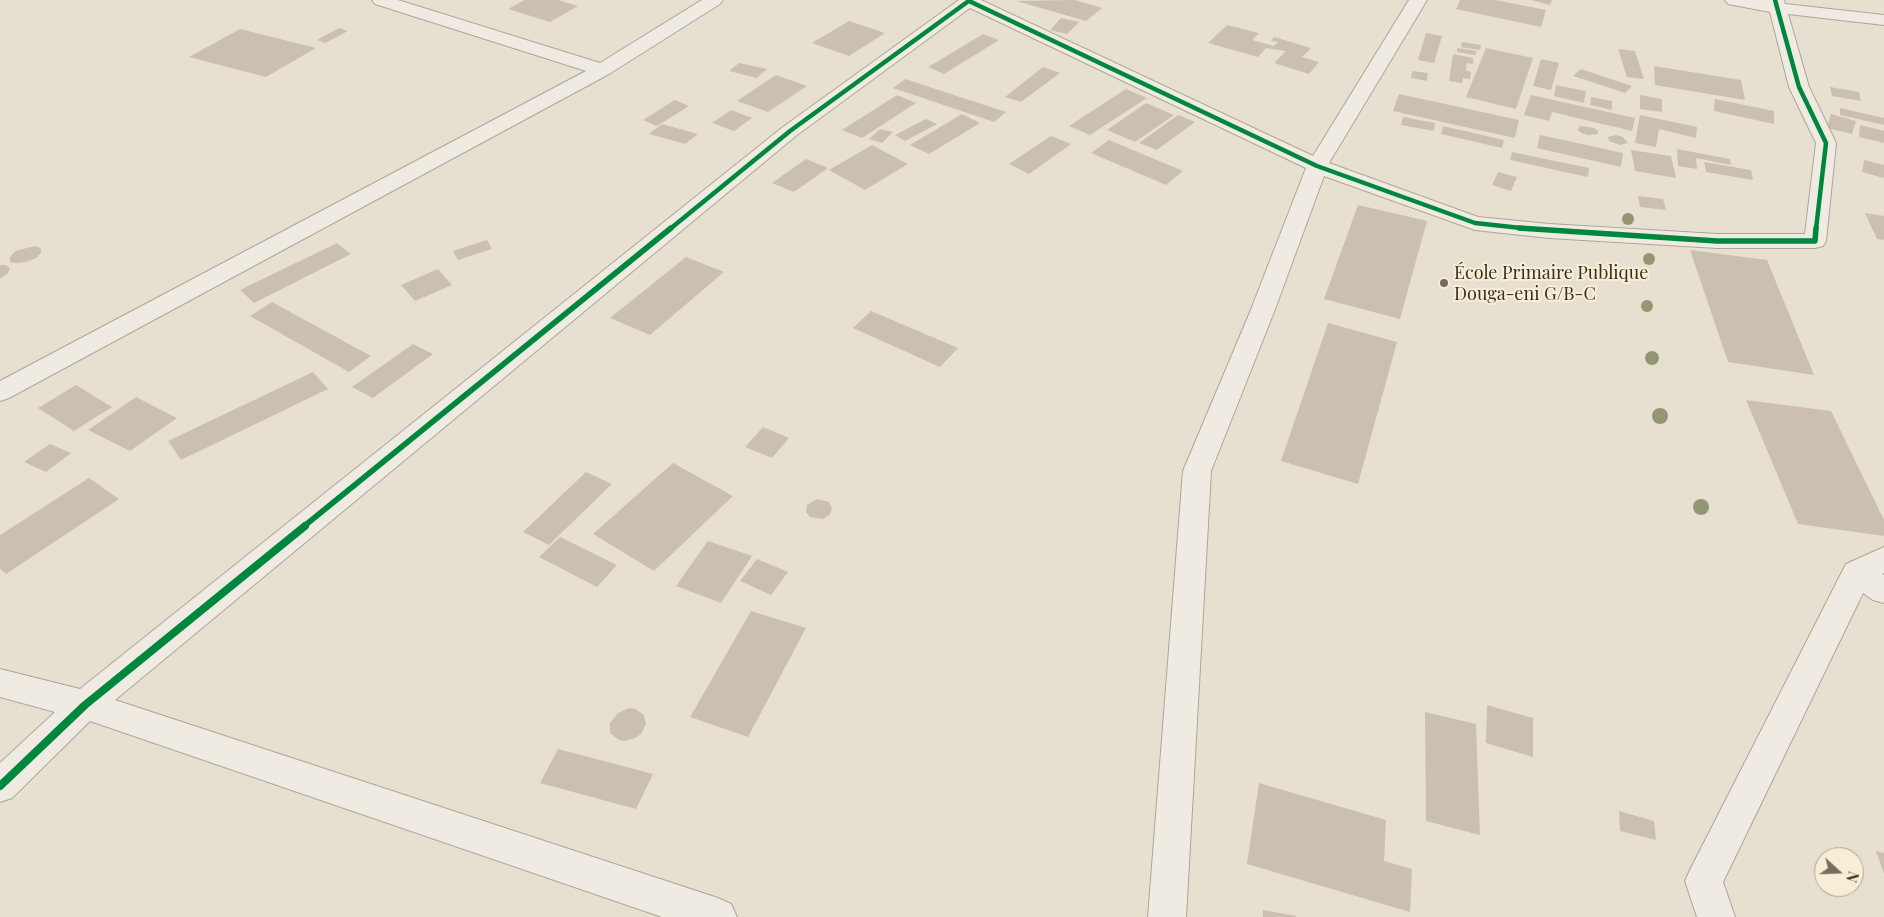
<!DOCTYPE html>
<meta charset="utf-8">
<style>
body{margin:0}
#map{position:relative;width:1884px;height:917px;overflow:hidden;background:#e7e0d1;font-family:"Playfair Display",serif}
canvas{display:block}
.north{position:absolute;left:1814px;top:847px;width:50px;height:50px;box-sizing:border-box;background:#f7eed8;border:1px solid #ada18e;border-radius:50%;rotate:110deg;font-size:14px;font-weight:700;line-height:20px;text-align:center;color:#3d2e20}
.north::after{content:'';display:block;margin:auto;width:18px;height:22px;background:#786c5e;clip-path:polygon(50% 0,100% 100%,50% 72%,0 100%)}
</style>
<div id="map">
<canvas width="1884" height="917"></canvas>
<div class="north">N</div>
</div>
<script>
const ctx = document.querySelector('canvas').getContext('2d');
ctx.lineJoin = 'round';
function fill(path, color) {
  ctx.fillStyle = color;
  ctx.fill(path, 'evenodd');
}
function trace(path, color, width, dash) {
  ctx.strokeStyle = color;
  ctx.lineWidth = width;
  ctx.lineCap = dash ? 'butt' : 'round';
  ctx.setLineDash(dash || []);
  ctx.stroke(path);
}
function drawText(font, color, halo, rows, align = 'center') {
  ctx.font = font + ' "Playfair Display",serif';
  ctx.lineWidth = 4;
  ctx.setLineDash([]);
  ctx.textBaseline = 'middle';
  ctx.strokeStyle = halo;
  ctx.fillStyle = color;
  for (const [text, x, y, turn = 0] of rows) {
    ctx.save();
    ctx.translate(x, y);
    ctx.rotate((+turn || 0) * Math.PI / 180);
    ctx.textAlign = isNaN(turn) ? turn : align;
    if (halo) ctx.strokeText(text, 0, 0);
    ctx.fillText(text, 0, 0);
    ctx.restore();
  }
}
fill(new Path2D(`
 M525,0H558L578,6L550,22L508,9Z
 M1075,0L1102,8L1086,21L1016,1Z
 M1460,0H1495L1546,10L1541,27L1456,9Z
 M1531,0H1552L1550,5Z
 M1061,18L1079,22L1067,34L1050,30Z
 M849,21L885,33L849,56L812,43Z
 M1227,25L1259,33L1252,40L1274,46L1278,42L1271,41L1274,37L1311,48L1302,57L1319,62L1309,74L1274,63L1286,51L1266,48L1258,57L1208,43Z
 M339,28L348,31L325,43L317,40Z
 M240,29L316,48L266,77L189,57Z
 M1426,33L1442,36L1434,63L1418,60Z
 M983,34L999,40L944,74L928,67Z
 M1462,42L1481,45L1480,50L1461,47Z
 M1457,48L1476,51V55L1457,52Z
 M1486,48L1533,58L1516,109L1466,97Z
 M1618,49L1635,51L1644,79L1627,77Z
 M1453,54L1473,58V64L1467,63L1466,70L1462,69L1471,72L1470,79L1463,78L1462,83L1449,81Z
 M1541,59L1559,63L1551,90L1533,86Z
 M739,63L767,69L757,78L729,71Z
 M1654,66L1741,80L1745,100L1655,85Z
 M1043,67L1060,73L1021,102L1005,97Z
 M1581,69L1632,86L1625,93L1573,76Z
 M1412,71L1428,73L1427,81L1411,78Z
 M776,75L807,86L768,112L737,101Z
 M905,79L1006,112L994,122L893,88Z
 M1556,85L1586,91L1584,103L1554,96Z
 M1830,87L1859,92L1861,101L1832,96Z
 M1126,89L1147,98L1090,135L1069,126Z
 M1399,94L1519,120L1515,138L1393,111Z
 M897,95L916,103L862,138L842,130Z
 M1531,95L1635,118L1632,131L1552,112L1549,121L1524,115Z
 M1640,95L1662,99V112L1640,109Z
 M1591,97L1612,101V110L1590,105Z
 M1715,99L1774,111V124L1714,111Z
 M675,100L689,106L657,126L643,120Z
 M1146,103L1174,115L1135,142L1107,130Z
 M1840,108L1884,118V125L1840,115Z
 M731,110L752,118L734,131L712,123Z
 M962,114L980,123L929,154L910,145Z
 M1831,114L1856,121L1852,134L1827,128Z
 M1178,115L1195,122L1157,150L1139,143Z
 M1640,115L1697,127L1696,138L1659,129L1656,147L1635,143Z
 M1403,117L1435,123L1434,131L1401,125Z
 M926,119L937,124L905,141L895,135Z
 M662,124L698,134L685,144L649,134Z
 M1860,125L1884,131V143L1859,137Z
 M1443,126L1504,140L1502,148L1441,134Z
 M1582,126L1594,128L1598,131V134L1588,135L1581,133L1578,130L1579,127Z
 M880,129L893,132L882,143L869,139Z
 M1540,135L1623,153L1621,167L1537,148Z
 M1616,135L1623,137L1628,143L1620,145L1609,141L1608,137Z
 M1051,136L1071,144L1029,174L1009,164Z
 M1109,140L1183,171L1166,185L1091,153Z
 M872,145L908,164L865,190L829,170Z
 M1677,149L1730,159L1731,165L1696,158L1697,169L1678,166Z
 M1631,150L1671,156L1676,178L1635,171Z
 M1512,152L1589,168L1588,177L1510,160Z
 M806,159L828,168L794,192L772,183Z
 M1864,160L1884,165V178L1862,172Z
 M1704,162L1751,170L1753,180L1706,172Z
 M1498,172L1517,177L1511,191L1492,185Z
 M1638,196L1663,199L1666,210L1640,207Z
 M1358,205L1427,221L1400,319L1324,299Z
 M1865,213L1884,216V240L1877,239Z
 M487,240L492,249L458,260L453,251Z
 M337,243L351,254L254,303L240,290Z
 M35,246L41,248V253L36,258L26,262L17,263L10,262V257L15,251Z
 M1690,250L1767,260L1814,375L1728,362Z
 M686,257L724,272L650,335L610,318Z
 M0,265H6L10,268L8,273L0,279Z
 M438,269L452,285L415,301L401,285Z
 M272,302L371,356L349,372L250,316Z
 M871,311L958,348L940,367L853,328Z
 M1328,323L1397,342L1358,484L1281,461Z
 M413,344L433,354L373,398L352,387Z
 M313,372L328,389L181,460L168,441Z
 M76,385L112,407L74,431L38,408Z
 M136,397L177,418L130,451L88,430Z
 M1746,400L1831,411L1884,520V536L1798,524Z
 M763,427L789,438L772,458L745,447Z
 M50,444L71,453L46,472L24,462Z
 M673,463L733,496L654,571L593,534Z
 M586,472L612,484L549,545L523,532Z
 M89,478L119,499L6,574L0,569V535Z
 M817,499L829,502L832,508L830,514L823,519L810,517L806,512L807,505Z
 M560,537L617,565L597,587L539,557Z
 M708,541L752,556L721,603L676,586Z
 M757,559L788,572L771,595L740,581Z
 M751,611L806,628L748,737L690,717Z
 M1487,705L1533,718V757L1486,743Z
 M629,708L635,709L644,715L646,724L641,734L635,738L624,741L619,740L610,733V723L618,713Z
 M1425,712L1476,724L1480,835L1426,821Z
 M558,749L653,774L636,809L540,783Z
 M1259,783L1386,820L1384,861L1412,869L1410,912L1247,864Z
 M1619,811L1654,821L1656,840L1620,831Z
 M1876,851L1884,853V874Z
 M1263,910L1296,916V917H1263Z`), '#cbbfb2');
const street = new Path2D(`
 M372,0H398L600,63L702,0H723L720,4L609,74L9,398L0,401V381L586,71L375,4Z
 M959,0H981L1313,156L1409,0H1427L1329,163L1478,217L1549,224L1717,234H1805L1816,143L1789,87L1770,12L1728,4L1725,0H1784L1785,4L1884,15V25L1788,14L1809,87L1836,143L1826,241L1823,246L1815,248H1717L1549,238L1475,230L1324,176L1274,312L1211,471L1186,917H1148L1183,471L1250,312L1306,168L970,8L797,135L115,700L718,898L731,904L737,917H662L90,721L12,798L0,802V763L55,712L0,697V669L80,689L783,127Z
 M1884,547V573L1882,574L1884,575V603L1873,600L1863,593L1723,882L1735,917H1697L1685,881L1691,868L1846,564Z`);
trace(street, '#ada599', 2);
fill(street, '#efebe3');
trace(new Path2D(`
 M1775,0L1799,87L1826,143L1816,229
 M969,1L1317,166L1475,223L1530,229
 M670,229L790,131L970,0`), '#00873e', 4.5);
trace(new Path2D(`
 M1519,228L1717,241H1815L1816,228
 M303,527L671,228`), '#00873e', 5.5);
trace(new Path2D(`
 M0,786L85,705L305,526`), '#00873e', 8);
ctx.fillStyle = '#929673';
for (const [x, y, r] of [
 [1628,219,6],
 [1649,259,6],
 [1647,306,6],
 [1652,358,7],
 [1660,416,8],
 [1701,507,8]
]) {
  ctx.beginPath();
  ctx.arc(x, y, r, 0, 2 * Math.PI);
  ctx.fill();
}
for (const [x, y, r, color] of [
 [1444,283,5,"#786c5e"]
]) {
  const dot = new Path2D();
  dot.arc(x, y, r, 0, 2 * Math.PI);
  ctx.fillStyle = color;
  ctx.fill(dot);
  trace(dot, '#f7eed8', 2);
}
drawText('18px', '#3d2e20', '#f7eed8', [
 ["École Primaire Publique",1454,273],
 ["Douga-eni G/B-C",1454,294]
], 'left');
</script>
